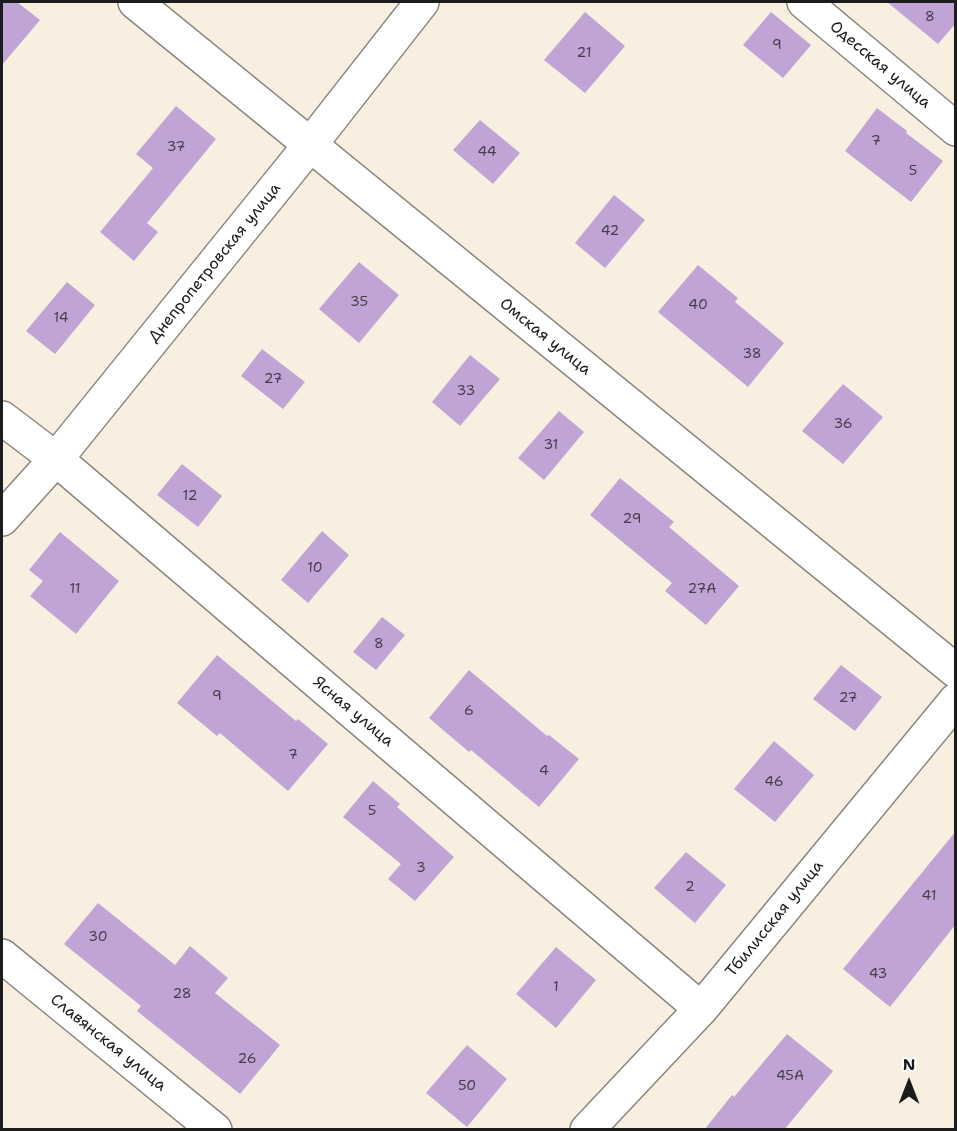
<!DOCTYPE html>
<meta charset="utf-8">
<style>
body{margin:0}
#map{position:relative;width:957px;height:1131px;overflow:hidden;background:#f9efe0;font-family:"Shantell Sans",sans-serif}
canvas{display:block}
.frame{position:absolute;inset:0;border:3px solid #1c1c1c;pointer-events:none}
.north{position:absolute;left:879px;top:1053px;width:60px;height:60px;-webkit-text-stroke:4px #fff;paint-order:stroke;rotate:0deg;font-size:16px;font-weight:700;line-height:24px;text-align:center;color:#1c1c1c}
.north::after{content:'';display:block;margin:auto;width:21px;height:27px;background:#1c1c1c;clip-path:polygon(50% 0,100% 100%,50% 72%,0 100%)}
</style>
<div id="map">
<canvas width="957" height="1131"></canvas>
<div class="frame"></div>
<div class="north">N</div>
</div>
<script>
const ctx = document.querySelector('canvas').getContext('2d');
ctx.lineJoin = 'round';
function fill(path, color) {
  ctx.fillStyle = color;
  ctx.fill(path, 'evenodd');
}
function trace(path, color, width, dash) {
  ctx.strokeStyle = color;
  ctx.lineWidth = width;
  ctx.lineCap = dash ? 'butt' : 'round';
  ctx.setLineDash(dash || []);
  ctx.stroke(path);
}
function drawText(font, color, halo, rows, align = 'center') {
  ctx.font = font + ' "Shantell Sans",sans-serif';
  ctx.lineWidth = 4.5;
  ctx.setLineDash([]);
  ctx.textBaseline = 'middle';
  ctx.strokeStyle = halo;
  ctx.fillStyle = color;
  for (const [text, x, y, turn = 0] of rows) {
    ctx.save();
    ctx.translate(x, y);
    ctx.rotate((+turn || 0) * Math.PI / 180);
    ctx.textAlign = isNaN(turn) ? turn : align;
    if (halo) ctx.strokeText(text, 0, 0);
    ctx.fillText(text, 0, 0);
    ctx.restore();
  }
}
fill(new Path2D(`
 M2,2H17L40,20L2,65Z
 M887,2H956V23L938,44Z
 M585,12L625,46L585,93L544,60Z
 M771,12L811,45L783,78L743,45Z
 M176,106L216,139L147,223L158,232L134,261L100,232L153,168L136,154Z
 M877,108L907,131L906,133L943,161L911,202L845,151Z
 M480,120L520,153L493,184L453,150Z
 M614,195L645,220L605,268L575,243Z
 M359,262L399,295L359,343L319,309Z
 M698,265L738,298L735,302L784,343L748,387L658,312Z
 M67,282L95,305L55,354L26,331Z
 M262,349L305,382L283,409L241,376Z
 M470,355L500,379L460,426L432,402Z
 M843,384L883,417L843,464L802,431Z
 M559,411L584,432L544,480L518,458Z
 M182,464L222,496L198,527L157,495Z
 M620,478L674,522L669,527L739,586L706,625L665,591L672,583L590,515Z
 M322,531L349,555L308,603L281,580Z
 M60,532L119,581L76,634L30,596L43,581L29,570Z
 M382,617L405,635L376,670L353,652Z
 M217,655L296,721L298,719L328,744L288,791L220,733L217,736L177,703Z
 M841,665L882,697L855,731L813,699Z
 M469,670L547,736L549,735L579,759L539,807L471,750L469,752L429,718Z
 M774,741L814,775L775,822L734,789Z
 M373,781L400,804L397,807L454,857L415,901L388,879L401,864L343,817Z
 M956,831V924L890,1007L843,969Z
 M686,852L726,885L695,923L654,888Z
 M98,903L175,965L190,946L228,978L215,993L280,1045L240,1094L137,1011L141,1006L64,944Z
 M556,947L596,980L556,1028L516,994Z
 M787,1034L833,1071L784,1130H704L732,1095L734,1097Z
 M467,1045L507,1079L467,1127L426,1093Z`), '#c0a4d6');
const minor = new Path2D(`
 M135,2L956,671
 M804,2L956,129
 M2,418L56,459L701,1009
 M2,519L56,459L310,145L422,2
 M2,956L215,1130
 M587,1130L701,1009L956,700`);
trace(minor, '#8a867e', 36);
trace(minor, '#fff', 33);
drawText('14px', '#453e4a', null, [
 ["8",930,17],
 ["9",777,45],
 ["21",584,53],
 ["7",876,141],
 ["37",176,147],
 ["44",487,152],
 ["5",913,171],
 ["42",610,231],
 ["35",359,302],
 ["40",698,305],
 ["14",61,318],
 ["38",752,354],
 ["27",273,379],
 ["33",466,391],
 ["36",843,424],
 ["31",551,445],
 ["12",190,496],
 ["29",632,519],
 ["10",315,568],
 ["11",75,589],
 ["27А",702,589],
 ["8",379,644],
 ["9",217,696],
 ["27",848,698],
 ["6",469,711],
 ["7",293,755],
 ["4",544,771],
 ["46",774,782],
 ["5",372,811],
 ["3",421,868],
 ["2",690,887],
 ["41",929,896],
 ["30",98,937],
 ["43",878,974],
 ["1",556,987],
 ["28",182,994],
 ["26",247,1059],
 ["45А",790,1076],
 ["50",467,1086]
]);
drawText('16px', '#1c1c1c', '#fff', [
 ["Одесская улица",880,65,40],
 ["Днепропетровская улица",215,263,-51],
 ["Омская улица",545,337,39],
 ["Ясная улица",353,712,40],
 ["Тбилисская улица",775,919,-51],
 ["Славянская улица",108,1043,39]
]);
</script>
